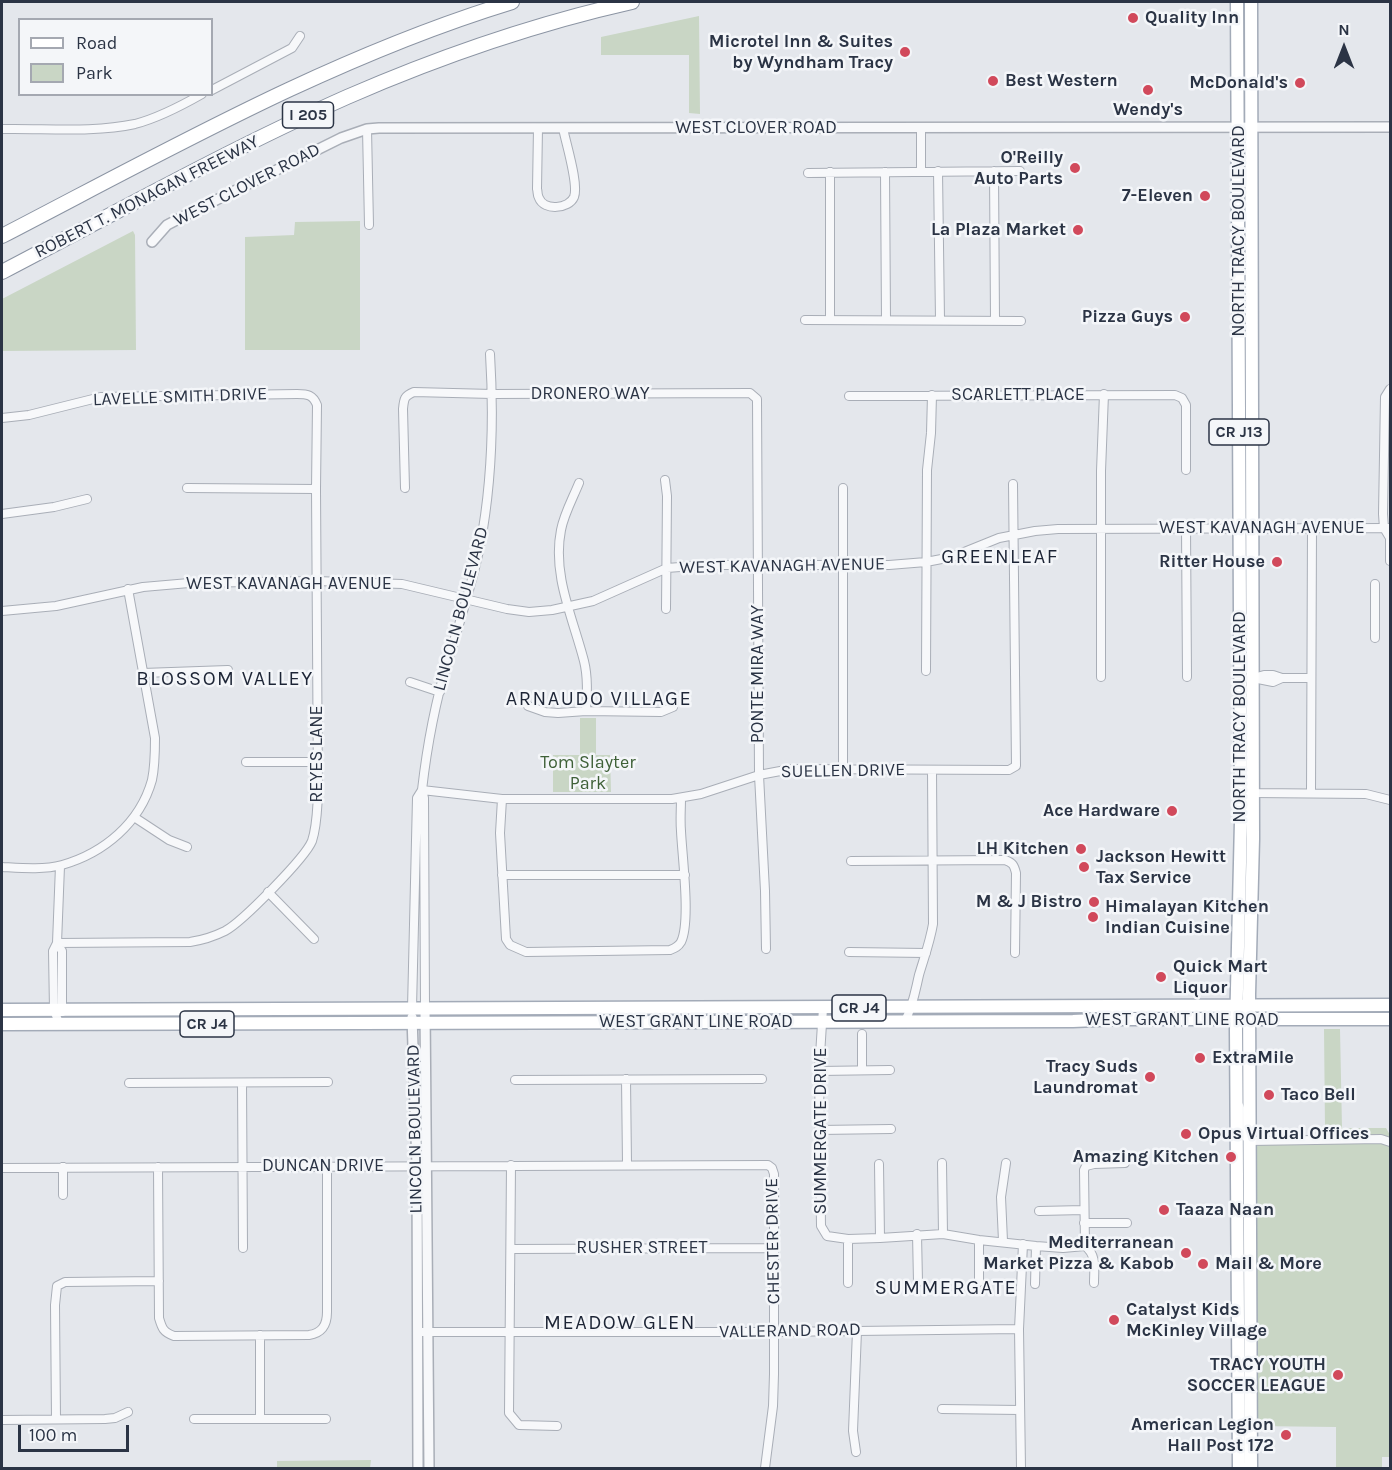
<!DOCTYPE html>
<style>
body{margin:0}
#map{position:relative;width:1392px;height:1470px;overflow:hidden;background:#e4e7ec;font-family:Karla,sans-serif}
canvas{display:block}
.frame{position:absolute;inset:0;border:3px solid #2b3445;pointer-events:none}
.legend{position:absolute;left:18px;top:18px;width:195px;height:78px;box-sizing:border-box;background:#f4f6f9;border:2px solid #a4a8b1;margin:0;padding:8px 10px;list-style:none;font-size:18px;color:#2b3445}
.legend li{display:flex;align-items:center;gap:12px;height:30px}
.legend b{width:30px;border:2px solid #a4a8b1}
.north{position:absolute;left:1314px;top:18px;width:60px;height:60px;-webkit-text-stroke:4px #f4f6f9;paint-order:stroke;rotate:0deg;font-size:16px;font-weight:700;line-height:24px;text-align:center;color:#2b3445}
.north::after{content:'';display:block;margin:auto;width:21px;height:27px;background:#2b3445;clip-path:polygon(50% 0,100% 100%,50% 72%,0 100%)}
.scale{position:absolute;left:18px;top:1425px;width:111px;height:27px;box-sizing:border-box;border:3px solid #2b3445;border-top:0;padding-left:8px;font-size:18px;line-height:21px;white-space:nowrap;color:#2b3445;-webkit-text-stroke:4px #f4f6f9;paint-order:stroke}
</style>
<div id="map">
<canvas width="1392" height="1470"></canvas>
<div class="frame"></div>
<ul class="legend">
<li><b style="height:8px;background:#fff"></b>Road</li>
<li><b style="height:16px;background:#c9d6c5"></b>Park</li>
</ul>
<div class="north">N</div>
<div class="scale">100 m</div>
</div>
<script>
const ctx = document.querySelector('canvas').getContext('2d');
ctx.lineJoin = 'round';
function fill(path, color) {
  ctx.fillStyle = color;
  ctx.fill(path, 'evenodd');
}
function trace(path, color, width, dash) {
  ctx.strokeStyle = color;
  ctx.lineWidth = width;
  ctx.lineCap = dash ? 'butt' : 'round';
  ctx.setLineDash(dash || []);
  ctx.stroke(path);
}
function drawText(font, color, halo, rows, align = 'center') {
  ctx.font = font + ' Karla,sans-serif';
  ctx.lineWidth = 5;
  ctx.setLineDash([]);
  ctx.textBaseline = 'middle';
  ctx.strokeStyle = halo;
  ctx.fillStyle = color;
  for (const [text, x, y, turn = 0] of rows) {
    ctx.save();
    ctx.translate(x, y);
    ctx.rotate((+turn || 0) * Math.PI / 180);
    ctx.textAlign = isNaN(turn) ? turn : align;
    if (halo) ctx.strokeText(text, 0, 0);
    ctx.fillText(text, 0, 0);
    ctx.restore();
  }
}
fill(new Path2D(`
 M699,16L700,114L689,113V55H601V37Z
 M360,221V350H245V237L294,235L295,222Z
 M133,231L135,235L136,350L2,351V299Z
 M580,718H596V755H610L611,792H553V755H580Z
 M1324,1029H1340L1342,1128H1386L1390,1135V1457H1382V1468H1336V1427L1255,1426V1147L1260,1145L1261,1137L1321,1138L1320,1129L1325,1128Z
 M371,1460L370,1468H277V1461Z`), '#c9d6c5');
const minor = new Path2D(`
 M212,90L292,48L300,36
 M538,128L537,189C538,192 537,195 539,198C544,211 569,209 574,197C579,184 566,144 563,128
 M921,128V171
 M2,129C44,128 93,133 135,124C158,118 181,106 202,94
 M367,129L369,225
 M938,171L940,320
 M994,171L995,320
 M830,172V319
 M885,172L886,320
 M808,173L1020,171
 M805,320L1021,321
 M1390,389L1385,397L1383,514L1384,528L1390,538V561
 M849,396L1175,395L1182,398L1186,405V470
 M2,418L29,415L101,397L297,394C308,394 313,395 317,405L316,489L318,795C317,810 317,826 312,841C305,858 242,922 225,931C213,937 203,940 190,942L57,943
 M665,480L667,496L666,609
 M579,483C573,498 564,514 561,530C552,575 573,618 584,661C588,677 587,694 586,711
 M187,488L316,489
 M405,488L403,409C404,399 404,396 414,392L492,394L750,393L757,399L759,775L765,891L766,949
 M843,488V768
 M2,514L54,507L87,499
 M1186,527L1187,677
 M1375,584V638
 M2,611L56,606L143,587L189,583L316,581L402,584L507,609L529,612L552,610L593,601L667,568L706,565H889L926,562L952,557L999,538L1035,531L1058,529L1390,528
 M926,671L927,470L931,433L932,395
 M143,673L228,670
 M1264,675H1273L1282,678L1273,682L1253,678Z
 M1101,677V471L1104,394
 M1282,678H1311
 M410,682L440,692
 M528,706L545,712L558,713L586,711L661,712L673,707
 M246,762H318
 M422,790L502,799H672L701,794L759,775L791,769L1009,770L1016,766L1013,484
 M422,790L424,798L425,1008
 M1249,791L1253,793L1366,794L1390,800
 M1311,793L1312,527
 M502,799L500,833L506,939L510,945L526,952L670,950C675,948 678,947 681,942C691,922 682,855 681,831C680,820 681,809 681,798
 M134,817L169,840L187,847
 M851,861L1005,860C1013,863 1014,865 1016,873L1015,953
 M2,867C21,868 43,870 62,865C104,853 140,823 152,780C155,766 155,752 155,738L128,589
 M502,875H685
 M268,892L314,939
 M57,943L62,951V1012
 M849,952L926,953
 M412,1008L417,798L422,790C427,746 435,703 448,660C460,622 472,585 480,546C492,483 494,418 490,354
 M823,1008L819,1071L821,1226L827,1236L848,1239L880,1238L943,1234L979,1240L1036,1246L1063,1248L1085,1246
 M905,1021C913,1006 915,992 919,975C924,958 930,942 933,924L932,770
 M59,1023L54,1010L53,951L57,943L60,866
 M862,1034V1070
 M819,1071L890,1070
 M626,1079L627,1164
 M515,1080L762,1079
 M129,1083L328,1082
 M242,1083L243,1248
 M1237,1102C1247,1116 1237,1132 1250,1141L1381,1139L1390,1142
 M819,1130L891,1129
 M942,1163L943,1234
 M879,1164L880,1238
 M511,1165L509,1413L519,1425L557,1426
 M63,1167V1195
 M158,1167L159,1318C162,1328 163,1332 174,1336L309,1335C322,1333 327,1325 327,1312V1167
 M2,1168L768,1165L772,1168L774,1174V1374L773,1406L765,1468
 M1039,1211L1084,1210
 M1084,1223H1127
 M917,1234L918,1282
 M848,1239V1283
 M1003,1241L1001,1197L1006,1163
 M1085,1246L1084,1170L1086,1166L1094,1164L1125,1163
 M1085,1246C1097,1255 1094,1269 1094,1283
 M511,1249L774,1248
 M979,1282V1240
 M1035,1284L1036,1246
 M418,1332H774L1019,1329
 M260,1335V1418
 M942,1409L1020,1410
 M56,1419L55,1305L57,1286L65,1282L159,1281
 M194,1419H326
 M2,1420L105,1419L115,1418L128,1412
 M856,1452L853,1431L857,1331
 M1021,1468L1019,1329L1023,1244`);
const tertiary = new Path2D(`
 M152,242L167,225L190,213L341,138L367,129L379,128L1390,127
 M425,1008L429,1468
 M412,1017L417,1166L418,1468`);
const primary = new Path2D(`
 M1237,2L1241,821L1236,1030L1239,1468
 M2,1010L1390,1005
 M2,1024L1073,1021L1120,1019H1390
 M1251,1468L1249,994L1253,839L1251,2`);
const motorway = new Path2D(`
 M2,236C168,150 332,57 512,2
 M2,272C115,213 230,149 347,97C439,57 534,24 632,2`);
trace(minor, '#a9aeb7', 10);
trace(tertiary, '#a9aeb7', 12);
trace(primary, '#a3abb8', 15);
trace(motorway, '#8b94a3', 16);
trace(minor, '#f7f8fa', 8);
trace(tertiary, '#f7f8fa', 9);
trace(primary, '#fff', 12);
trace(motorway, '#fff', 14);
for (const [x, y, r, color] of [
 [1133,18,6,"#d1495b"],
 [905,52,6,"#d1495b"],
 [993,81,6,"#d1495b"],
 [1300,83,6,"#d1495b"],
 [1148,90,6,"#d1495b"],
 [1075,168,6,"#d1495b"],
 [1205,196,6,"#d1495b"],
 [1078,230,6,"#d1495b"],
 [1185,317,6,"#d1495b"],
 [1277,562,6,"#d1495b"],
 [1172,811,6,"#d1495b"],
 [1081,849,6,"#d1495b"],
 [1084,867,6,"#d1495b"],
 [1094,902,6,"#d1495b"],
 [1093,917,6,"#d1495b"],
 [1161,977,6,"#d1495b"],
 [1200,1058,6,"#d1495b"],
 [1150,1077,6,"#d1495b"],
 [1269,1095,6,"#d1495b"],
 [1186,1134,6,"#d1495b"],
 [1231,1157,6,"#d1495b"],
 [1164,1210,6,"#d1495b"],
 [1186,1253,6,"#d1495b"],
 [1203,1264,6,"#d1495b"],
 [1114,1320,6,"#d1495b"],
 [1338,1375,6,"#d1495b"],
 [1286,1435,6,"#d1495b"]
]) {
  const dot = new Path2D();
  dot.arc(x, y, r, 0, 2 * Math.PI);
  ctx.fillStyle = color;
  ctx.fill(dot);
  trace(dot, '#f4f6f9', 2);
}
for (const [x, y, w] of [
 [308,115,51],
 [1239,432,60],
 [859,1008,54],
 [207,1024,54]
]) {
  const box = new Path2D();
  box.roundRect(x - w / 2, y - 13, w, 26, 4.5);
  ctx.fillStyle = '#f4f6f9';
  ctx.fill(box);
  trace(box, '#2b3445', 1.5);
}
drawText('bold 16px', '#2b3445', null, [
 ["I 205",308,115],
 ["CR J13",1239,432],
 ["CR J4",859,1008],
 ["CR J4",207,1024]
]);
drawText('bold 18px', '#2b3445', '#f4f6f9', [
 ["Quality Inn",1145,18,"left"],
 ["Microtel Inn & Suites",893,42],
 ["by Wyndham Tracy",893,63],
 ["Best Western",1005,81,"left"],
 ["McDonald's",1288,83],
 ["Wendy's",1148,110,"center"],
 ["O'Reilly",1063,158],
 ["Auto Parts",1063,179],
 ["7-Eleven",1193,196],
 ["La Plaza Market",1066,230],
 ["Pizza Guys",1173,317],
 ["Ritter House",1265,562],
 ["Ace Hardware",1160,811],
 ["LH Kitchen",1069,849],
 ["Jackson Hewitt",1096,857,"left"],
 ["Tax Service",1096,878,"left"],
 ["M & J Bistro",1082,902],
 ["Himalayan Kitchen",1105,907,"left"],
 ["Indian Cuisine",1105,928,"left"],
 ["Quick Mart",1173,967,"left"],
 ["Liquor",1173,988,"left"],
 ["ExtraMile",1212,1058,"left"],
 ["Tracy Suds",1138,1067],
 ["Laundromat",1138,1088],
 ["Taco Bell",1281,1095,"left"],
 ["Opus Virtual Offices",1198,1134,"left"],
 ["Amazing Kitchen",1219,1157],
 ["Taaza Naan",1176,1210,"left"],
 ["Mediterranean",1174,1243],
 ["Market Pizza & Kabob",1174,1264],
 ["Mail & More",1215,1264,"left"],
 ["Catalyst Kids",1126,1310,"left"],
 ["McKinley Village",1126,1331,"left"],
 ["TRACY YOUTH",1326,1365],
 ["SOCCER LEAGUE",1326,1386],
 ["American Legion",1274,1425],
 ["Hall Post 172",1274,1446]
], 'right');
drawText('18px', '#2b3445', '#f4f6f9', [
 ["WEST CLOVER ROAD",756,128],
 ["WEST CLOVER ROAD",247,185,-27],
 ["ROBERT T. MONAGAN FREEWAY",147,197,-27],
 ["NORTH TRACY BOULEVARD",1239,231,-90],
 ["DRONERO WAY",590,394],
 ["SCARLETT PLACE",1018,395],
 ["LAVELLE SMITH DRIVE",180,397,-2],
 ["WEST KAVANAGH AVENUE",1262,528],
 ["WEST KAVANAGH AVENUE",782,566,-1],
 ["WEST KAVANAGH AVENUE",289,584],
 ["LINCOLN BOULEVARD",461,609,-75],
 ["PONTE MIRA WAY",758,674,-90],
 ["NORTH TRACY BOULEVARD",1240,717,-90],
 ["REYES LANE",317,754,-90],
 ["SUELLEN DRIVE",843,771,-1],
 ["WEST GRANT LINE ROAD",1182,1020],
 ["WEST GRANT LINE ROAD",696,1022],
 ["LINCOLN BOULEVARD",415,1129,-91],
 ["SUMMERGATE DRIVE",821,1131,-90],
 ["DUNCAN DRIVE",323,1166],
 ["CHESTER DRIVE",773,1241,-91],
 ["RUSHER STREET",642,1248],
 ["VALLERAND ROAD",790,1331,-1]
]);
drawText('18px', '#3f6138', '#f4f6f9', [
 ["Tom Slayter",588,763],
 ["Park",588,784]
]);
ctx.letterSpacing = '1.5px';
drawText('20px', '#1d2536', '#f4f6f9', [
 ["GREENLEAF",1000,557],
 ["BLOSSOM VALLEY",225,679],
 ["ARNAUDO VILLAGE",599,699],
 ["SUMMERGATE",946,1288],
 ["MEADOW GLEN",620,1323]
]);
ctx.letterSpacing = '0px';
</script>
